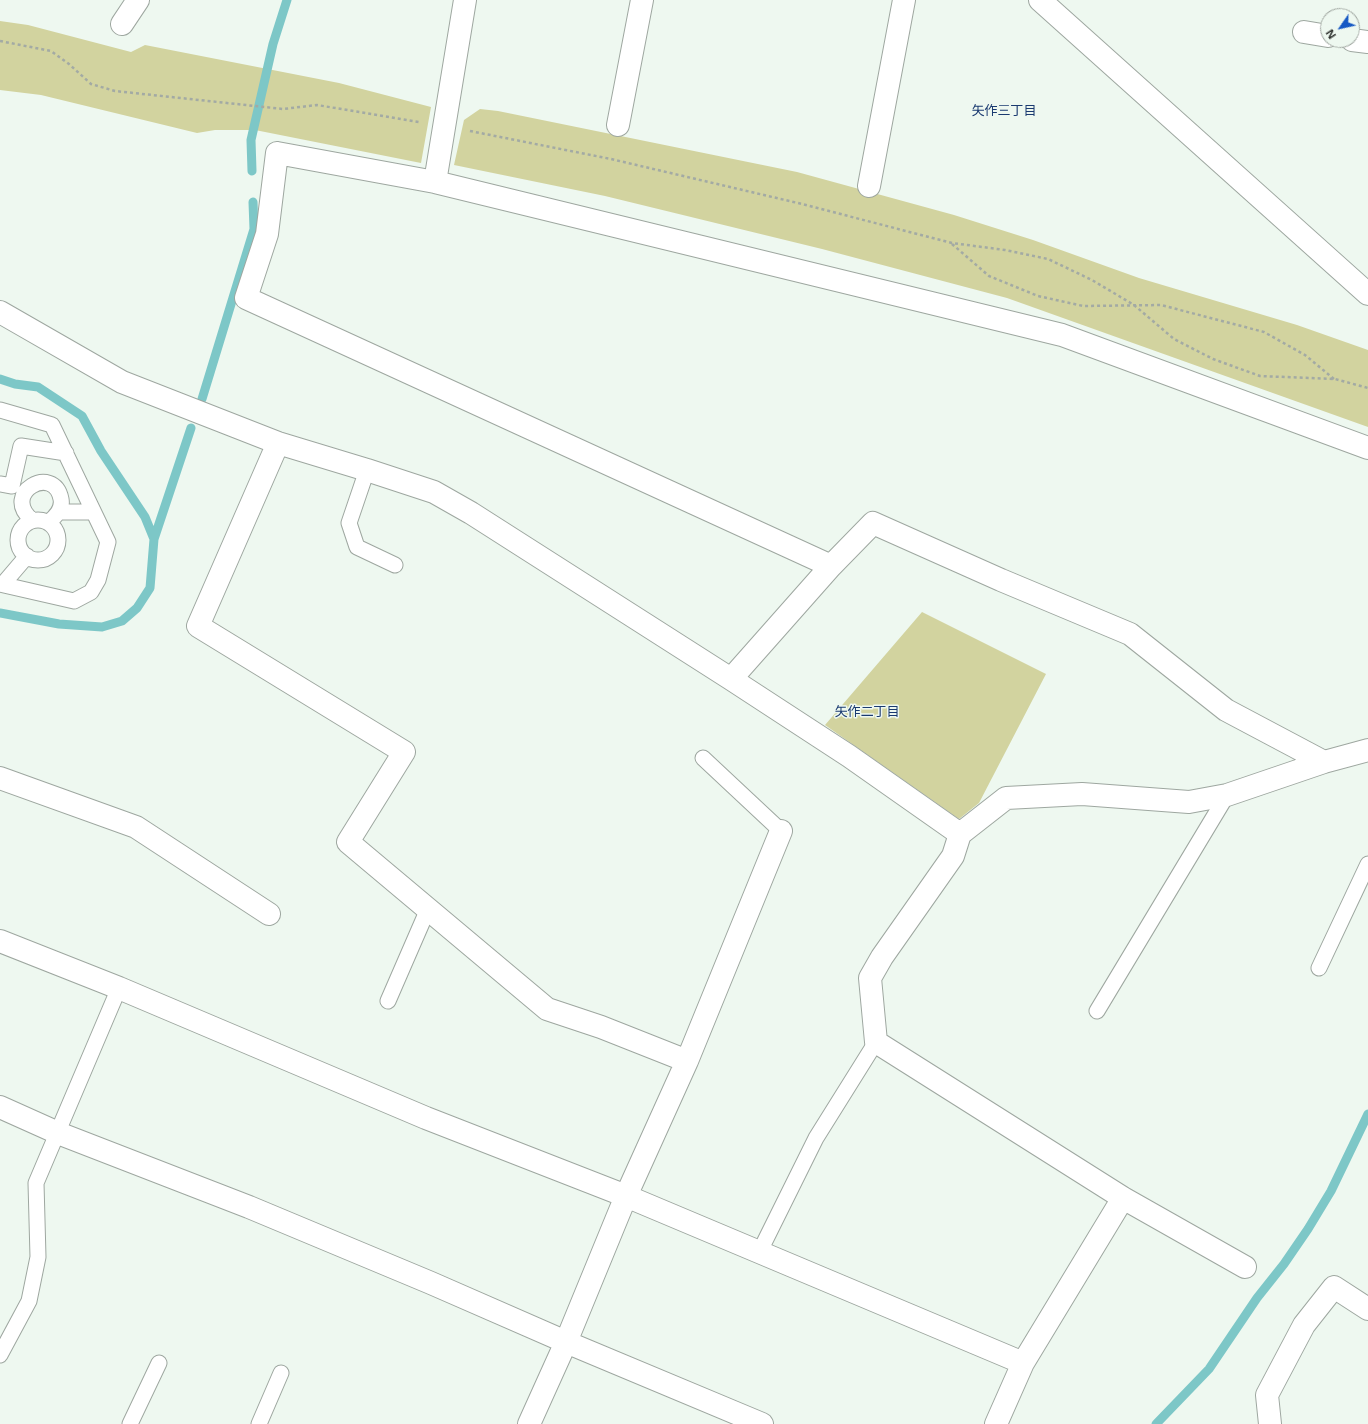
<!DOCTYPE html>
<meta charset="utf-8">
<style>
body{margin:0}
#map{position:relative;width:1368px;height:1424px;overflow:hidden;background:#eef8f0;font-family:"Noto Sans",sans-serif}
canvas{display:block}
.north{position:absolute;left:1320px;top:8px;width:40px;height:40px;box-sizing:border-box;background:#eef8f0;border:1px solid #a0a7a1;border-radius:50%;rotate:236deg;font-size:11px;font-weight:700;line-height:16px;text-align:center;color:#2b2e2b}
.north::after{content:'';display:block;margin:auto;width:14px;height:18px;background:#1659c4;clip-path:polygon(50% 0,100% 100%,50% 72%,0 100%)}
</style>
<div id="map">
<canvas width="1368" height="1424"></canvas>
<div class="north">N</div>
</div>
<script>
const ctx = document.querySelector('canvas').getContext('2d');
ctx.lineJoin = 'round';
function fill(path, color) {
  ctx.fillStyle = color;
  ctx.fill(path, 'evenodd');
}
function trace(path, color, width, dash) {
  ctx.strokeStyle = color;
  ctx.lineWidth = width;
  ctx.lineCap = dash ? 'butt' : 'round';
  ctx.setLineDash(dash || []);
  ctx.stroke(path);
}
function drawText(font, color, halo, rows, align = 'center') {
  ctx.font = font + ' "Noto Sans","Noto Sans JP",sans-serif';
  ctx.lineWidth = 3;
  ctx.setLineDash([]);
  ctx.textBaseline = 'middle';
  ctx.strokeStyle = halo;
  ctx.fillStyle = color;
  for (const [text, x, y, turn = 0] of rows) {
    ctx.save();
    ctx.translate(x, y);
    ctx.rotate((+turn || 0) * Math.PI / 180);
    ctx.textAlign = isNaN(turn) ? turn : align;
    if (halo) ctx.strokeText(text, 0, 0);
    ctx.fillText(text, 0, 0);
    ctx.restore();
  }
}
fill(new Path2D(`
 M0,21L28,25L131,52L145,45L339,83L431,107L421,163L255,130H215L197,133L41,95L0,90Z
 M480,109L498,111L797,172L954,215L1033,240L1139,278L1297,325L1368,350V427L1007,298L822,249L605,196L454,165L464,120Z
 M922,612L1046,674L979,803L959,819L825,725Z`), '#d2d39f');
trace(new Path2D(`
 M252,171L251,140L273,44L287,0
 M0,379L15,384L38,387L82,416L101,451L145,517L154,539L150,588L137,608L122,621L102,627L59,624L0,613
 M202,399L254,229L253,202
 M154,539L191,428
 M1156,1424L1209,1369L1257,1298L1284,1264L1308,1229L1331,1191L1368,1114`), '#7dc7c7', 9);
const service = new Path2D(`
 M0,410L52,425L108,542L98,580L91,592L74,601L0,584
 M367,470L349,523L357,547L395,565
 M0,484L12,486L21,446L66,453
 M59,512H93
 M18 540a20 20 0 1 1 40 0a20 20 0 1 1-40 0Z
 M32,520C0,493 54,463 61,499C63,509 56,516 49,522
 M3,584L27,556
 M703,758L781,831
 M1319,968L1368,864
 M388,1001L428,909
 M1097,1011L1227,795
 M760,1251L816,1138L876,1042
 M0,1355L29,1301L38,1257L36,1183L119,988
 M130,1424L159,1363
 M259,1424L281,1373`);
const minor = new Path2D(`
 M1040,0L1368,294
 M122,24L138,0
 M1304,32L1328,36
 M1352,40L1368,42
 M618,125L642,0
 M435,182L465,0
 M869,186L904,0
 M0,312L122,382L278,443L367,470L434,492L471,513L731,679L849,756L960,834
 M278,443L198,626L404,752L348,842L547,1009L601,1027L687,1061
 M831,566L246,298L267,234L277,153L435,182L1062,335L1368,448
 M731,679L831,566L873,523L1001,580L1130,634L1226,710L1324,762
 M0,778L136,827L269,914
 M0,941L119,988L426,1118L626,1196L1023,1363
 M0,1107L58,1133L249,1207L431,1283L566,1342L762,1424
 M1245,1267L1123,1198L876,1042L870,978L882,957L953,856L960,834L1006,798L1082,794L1189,802L1227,795L1324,762L1368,750
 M529,1424L566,1342L626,1196L687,1061L781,831
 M996,1424L1023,1363L1123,1198
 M1270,1424L1267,1395L1304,1325L1334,1287L1368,1309`);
trace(service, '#9ea7a0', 17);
trace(minor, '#9ea7a0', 24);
trace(new Path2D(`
 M0,41L51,51L69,64L91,84L115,91L283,109L317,105L419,122
 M470,131L611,159L802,204L952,243L1005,250L1048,259L1092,280L1134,305L1174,339L1213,359L1260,376L1335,379L1368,388
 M952,244L989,276L1038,296L1083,306L1161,305L1264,332L1305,355L1334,379`), '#a3aaa4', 2.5, [3, 3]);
trace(service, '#fff', 15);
trace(minor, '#fff', 22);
drawText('13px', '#1a3a70', '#eef8f0', [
 ["矢作三丁目",1004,111],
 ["矢作二丁目",867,712]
]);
</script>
